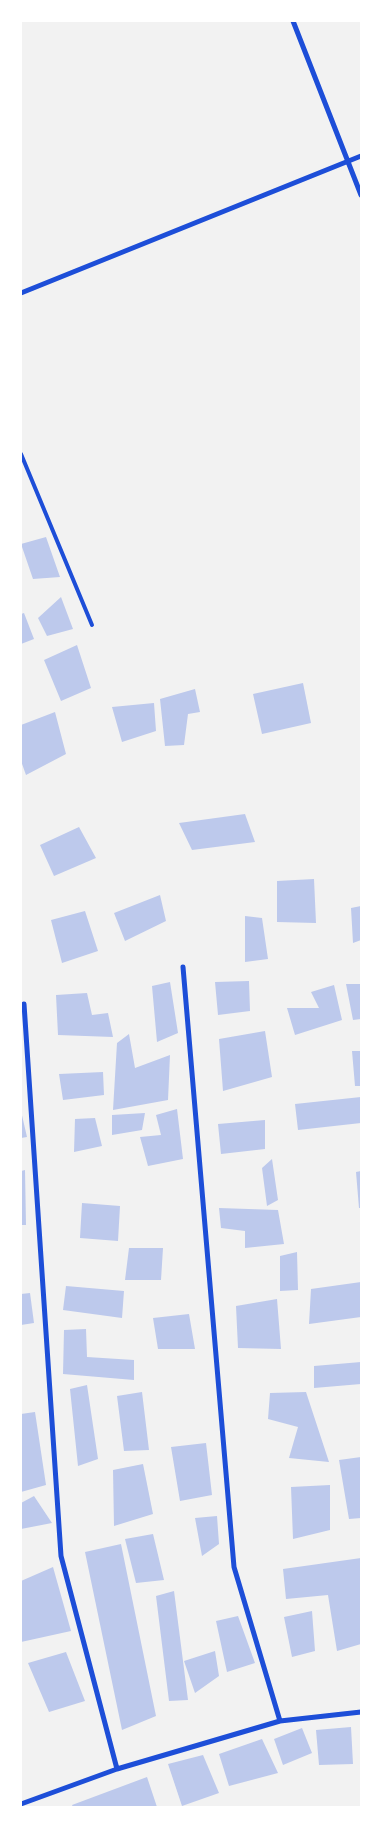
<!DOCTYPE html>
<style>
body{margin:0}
#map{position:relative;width:382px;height:1828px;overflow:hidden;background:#f2f2f2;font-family:Commissioner,sans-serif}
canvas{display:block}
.frame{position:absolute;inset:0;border:22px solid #fff;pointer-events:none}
</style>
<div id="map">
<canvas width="382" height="1828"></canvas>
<div class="frame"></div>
</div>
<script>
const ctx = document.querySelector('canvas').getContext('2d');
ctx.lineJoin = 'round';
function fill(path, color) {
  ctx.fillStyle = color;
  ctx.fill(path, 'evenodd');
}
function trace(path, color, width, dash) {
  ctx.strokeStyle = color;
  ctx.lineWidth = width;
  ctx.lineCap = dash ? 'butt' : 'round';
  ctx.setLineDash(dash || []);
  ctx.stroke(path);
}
fill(new Path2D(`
 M46,537L60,577L33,579L21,544Z
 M61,597L73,629L47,636L38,618Z
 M24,613L34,639L21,644V614Z
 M77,645L91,688L61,701L44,660Z
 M303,683L311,723L262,734L253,694Z
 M195,689L200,712L188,714L184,745L165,746L160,699Z
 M154,703L156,731L122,742L112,707Z
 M55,712L66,754L26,775L21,761V725Z
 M245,814L255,842L192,850L179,823Z
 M79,827L96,858L54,876L40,845Z
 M314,879L316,923L277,922V881Z
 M160,895L166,921L125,941L114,913Z
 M361,906V940L353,943L351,908Z
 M85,911L98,951L62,963L51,920Z
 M245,916L262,918L268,959L245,962Z
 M249,981L250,1011L218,1015L215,982Z
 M170,982L178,1033L157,1042L152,986Z
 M346,984H361V1019L353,1020Z
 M334,985L342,1020L295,1035L287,1008H319L311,992Z
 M87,993L92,1015L108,1013L113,1037L58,1035L56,995Z
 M265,1031L272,1077L223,1091L219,1039Z
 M129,1034L135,1068L170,1055L168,1100L113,1110L117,1043Z
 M352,1051H361V1086H355Z
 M103,1072L104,1095L63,1100L59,1074Z
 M361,1097V1123L298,1130L295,1104Z
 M177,1109L183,1159L148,1166L140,1137L161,1135L156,1115Z
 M21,1111L27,1137L21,1138Z
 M145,1113L142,1130L112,1135V1115Z
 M95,1118L102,1146L74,1152L75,1119Z
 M265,1120V1149L221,1154L218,1124Z
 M272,1159L278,1200L267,1206L262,1168Z
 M25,1170L26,1225H21V1171Z
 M361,1171V1208H359L356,1172Z
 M82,1203L120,1206L118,1241L80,1238Z
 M219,1208L278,1210L284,1244L245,1248V1231L221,1228Z
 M129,1248H163L161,1280H125Z
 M297,1252L298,1290L280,1291V1256Z
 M361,1282V1317L309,1324L311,1289Z
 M66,1286L124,1291L122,1318L63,1310Z
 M30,1293L34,1323L21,1325V1294Z
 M277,1299L281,1349L238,1348L236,1306Z
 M189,1314L195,1349H158L153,1318Z
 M86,1329L87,1357L134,1360V1380L63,1374L64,1330Z
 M361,1362V1384L314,1388V1366Z
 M87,1385L98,1459L78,1466L70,1389Z
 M142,1392L149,1450L124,1451L117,1396Z
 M306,1392L329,1462L289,1458L298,1427L268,1419L270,1393Z
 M35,1412L46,1485L21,1492V1414Z
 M206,1443L212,1495L180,1501L171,1447Z
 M361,1457V1518L349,1519L339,1460Z
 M143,1464L153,1514L114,1526L113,1470Z
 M330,1485V1530L293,1539L291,1487Z
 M34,1496L52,1523L21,1529V1503Z
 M217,1516L219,1544L202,1556L195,1518Z
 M153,1534L164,1580L136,1583L125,1539Z
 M121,1544L156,1716L122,1730L85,1552Z
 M361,1558V1644L337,1651L328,1595L286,1599L283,1569Z
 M53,1567L71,1631L21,1642V1581Z
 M174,1591L188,1700L169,1701L156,1596Z
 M312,1611L315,1651L292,1657L284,1617Z
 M238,1616L255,1663L227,1672L216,1621Z
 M215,1651L219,1676L195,1693L184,1661Z
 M66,1652L85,1701L49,1712L28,1663Z
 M351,1727L353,1764L319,1765L316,1730Z
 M302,1728L312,1753L283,1765L274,1739Z
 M262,1739L278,1773L229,1786L219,1754Z
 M203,1755L219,1793L182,1806L168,1764Z
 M147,1777L157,1807H73L72,1805Z`), '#bdc9ec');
trace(new Path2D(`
 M21,454L92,625`), '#1d4ed8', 4);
trace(new Path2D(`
 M293,21L361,195
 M21,293L361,156
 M183,967L234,1567L280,1721
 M24,1004L61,1556L117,1769
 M21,1804L117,1769L280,1721L361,1712`), '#1d4ed8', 5);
</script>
